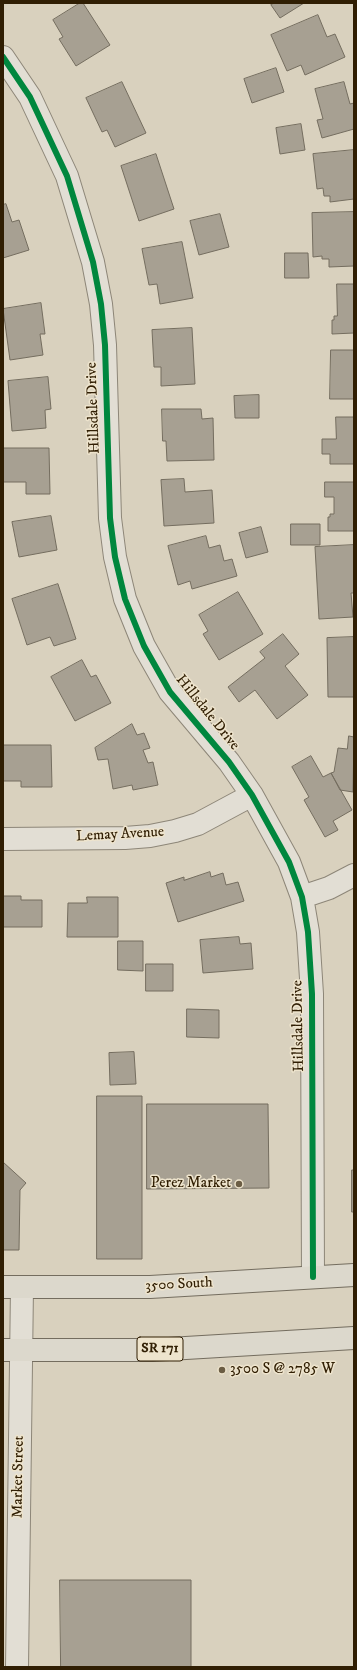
<!DOCTYPE html>
<style>
body{margin:0}
#map{position:relative;width:357px;height:1670px;overflow:hidden;background:#d9d1be;font-family:"IM FELL DW Pica",serif}
canvas{display:block}
.frame{position:absolute;inset:0;border:4px solid #301e03;pointer-events:none}
</style>
<div id="map">
<canvas width="357" height="1670"></canvas>
<div class="frame"></div>
</div>
<script>
const ctx = document.querySelector('canvas').getContext('2d');
ctx.lineJoin = 'round';
function fill(path, color) {
  ctx.fillStyle = color;
  ctx.fill(path, 'evenodd');
}
function trace(path, color, width, dash) {
  ctx.strokeStyle = color;
  ctx.lineWidth = width;
  ctx.lineCap = dash ? 'butt' : 'round';
  ctx.setLineDash(dash || []);
  ctx.stroke(path);
}
function drawText(font, color, halo, rows, align = 'center') {
  ctx.font = font + ' "IM FELL DW Pica",serif';
  ctx.lineWidth = 3;
  ctx.setLineDash([]);
  ctx.textBaseline = 'middle';
  ctx.strokeStyle = halo;
  ctx.fillStyle = color;
  for (const [text, x, y, turn = 0] of rows) {
    ctx.save();
    ctx.translate(x, y);
    ctx.rotate((+turn || 0) * Math.PI / 180);
    ctx.textAlign = isNaN(turn) ? turn : align;
    if (halo) ctx.strokeText(text, 0, 0);
    ctx.fillText(text, 0, 0);
    ctx.restore();
  }
}
const building = new Path2D(`
 M80,3H83L110,45L76,66L59,39L63,37L53,20Z
 M275,3H304L280,18L271,5Z
 M318,15L327,37L335,34L345,57L305,75L301,65L287,71L271,35Z
 M276,68L284,92L252,103L244,79Z
 M122,82L146,133L115,147L107,130L102,132L86,98Z
 M344,82L350,104L354,103V129L322,138L317,120L323,119L315,89Z
 M301,124L305,150L280,154L276,128Z
 M354,150V199L330,202V196H324L323,188L317,189L313,154Z
 M156,154L174,209L139,221L121,166Z
 M6,204L12,222L19,220L29,250L3,258V205Z
 M354,212V266L329,267V259H322V256L313,257L312,213Z
 M220,214L229,247L199,255L190,221Z
 M182,242L193,298L160,304L157,284L149,285L142,249Z
 M285,253H308L309,278H285Z
 M337,284H354V333L332,334V320H334V316H337Z
 M41,303L45,334H40L43,355L10,360L3,309Z
 M192,328L195,384L161,386V367H154L152,330Z
 M331,350H354V399H330Z
 M48,377L51,409L45,410L46,428L12,431L8,381Z
 M259,395V418H235L234,396Z
 M162,409H201L202,419L213,418L214,460L167,461L166,441H163Z
 M336,417H354V464H330V454H322V439H336Z
 M3,448H49L50,494H26V482H3Z
 M184,479L185,492L212,490L214,523L164,526L161,480Z
 M325,482H354V531H328V517H330V514H334V497H325Z
 M51,516L57,550L19,557L12,522Z
 M291,524H320V545H291Z
 M261,527L268,552L246,558L239,533Z
 M206,536L209,548L220,545L224,561L232,559L237,576L192,589L190,581L178,585L168,546Z
 M354,545V593H351L353,617L319,619L315,547Z
 M58,584L76,639L54,646L50,637L27,645L12,599Z
 M238,592L263,634L219,660L203,634L208,631L199,615Z
 M283,634L299,654L285,666L308,695L277,719L255,690L239,702L228,687L265,658L260,652Z
 M354,637V697H328L327,638Z
 M82,660L91,677L96,675L111,703L75,721L51,677Z
 M132,724L137,735L144,733L150,748L143,750L148,763L153,762L158,785L133,790L132,785L113,789L108,759L98,760L95,748Z
 M349,736L354,737L353,792L340,790L331,773L334,772L338,748L347,749Z
 M3,745H51L52,787H21V781H3Z
 M311,756L323,777L331,773L352,810L333,821L338,830L325,837L304,800L309,797L292,767Z
 M210,872L211,877L223,873L226,885L238,882L244,901L178,922L166,883L184,877V880Z
 M3,896H21V900H42V927H3Z
 M87,897H118V937H67L68,903H87Z
 M239,937L240,944L251,943L253,969L203,973L200,940Z
 M118,941H143V971L118,970Z
 M146,964H173V991H146Z
 M187,1009L219,1010V1038L187,1037Z
 M134,1052L136,1084L110,1085L109,1053Z
 M97,1096H142V1259H97Z
 M147,1104H268L269,1188L147,1189Z
 M3,1162L26,1183L20,1190L19,1250H3Z
 M352,1170H354V1212H352Z
 M60,1580H191V1667H61Z`);
fill(building, '#a7a092');
trace(building, '#746d5f', 1);
const minor = new Path2D(`
 M3,57L30,97L67,176L93,262L101,304L105,345L110,518L115,557L125,599L144,646L170,692L229,762L252,795L289,862L302,897L308,932L312,994L313,1277
 M3,839L125,838L150,836L175,831L198,824L252,795
 M302,897L329,888L354,875
 M17,1667L22,1287`);
const major = new Path2D(`
 M3,1287H150L354,1275
 M3,1350H152L354,1338`);
trace(minor, '#8d8678', 24);
trace(major, '#746d5f', 24);
trace(minor, '#e2ded4', 22);
trace(major, '#dcd8cc', 22);
trace(new Path2D(`
 M3,57L30,97L67,176L93,262L101,304L105,345L110,518L115,557L125,599L144,646L170,692L229,762L252,795L289,862L302,897L308,932L312,994L313,1277`), '#00873e', 6);
for (const [x, y, r, color] of [
 [239,1184,4,"#6b5d44"],
 [222,1370,4,"#6b5d44"]
]) {
  const dot = new Path2D();
  dot.arc(x, y, r, 0, 2 * Math.PI);
  ctx.fillStyle = color;
  ctx.fill(dot);
  trace(dot, '#eee4cd', 1.5);
}
for (const [x, y, w] of [
 [160,1349,46]
]) {
  const box = new Path2D();
  box.roundRect(x - w / 2, y - 12, w, 24, 3);
  ctx.fillStyle = '#eee4cd';
  ctx.fill(box);
  trace(box, '#301e03', 1);
}
drawText('bold 14px', '#301e03', null, [
 ["SR 171",160,1349]
]);
drawText('15px', '#301e03', '#eee4cd', [
 ["Hillsdale Drive",94,408,-92],
 ["Hillsdale Drive",207,713,51],
 ["Lemay Avenue",120,835,-3],
 ["Hillsdale Drive",299,1026,-91],
 ["3500 South",179,1285,-3],
 ["Market Street",19,1477,-89]
]);
drawText('15px', '#301e03', '#eee4cd', [
 ["Perez Market",231,1184],
 ["3500 S @ 2785 W",230,1370,"left"]
], 'right');
</script>
